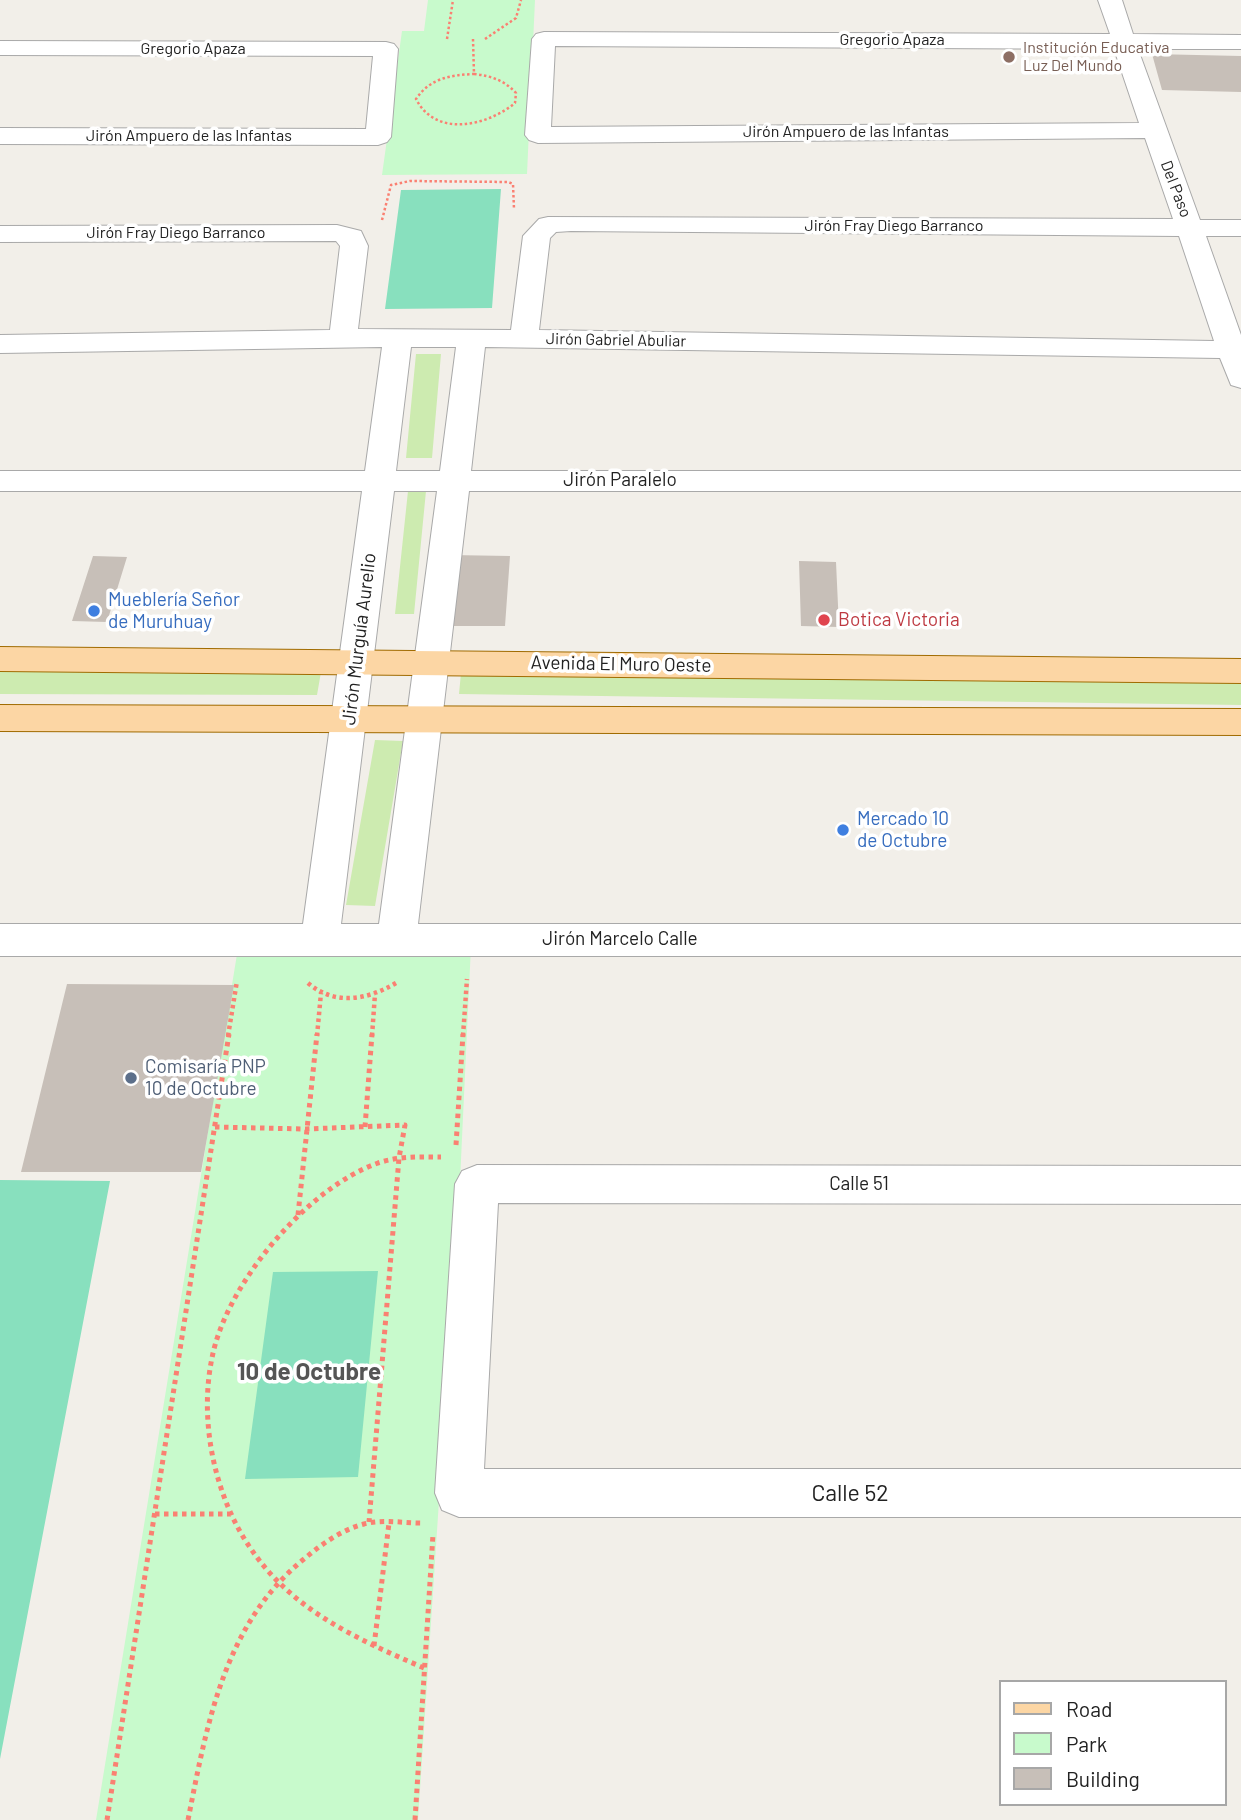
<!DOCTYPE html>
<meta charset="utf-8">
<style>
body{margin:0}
#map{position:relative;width:1241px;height:1820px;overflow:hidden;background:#f2efe9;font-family:Barlow,sans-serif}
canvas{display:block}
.legend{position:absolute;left:999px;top:1680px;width:228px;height:126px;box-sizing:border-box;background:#fff;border:2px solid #a7a7a7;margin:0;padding:9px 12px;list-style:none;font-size:21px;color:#222}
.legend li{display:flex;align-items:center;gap:14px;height:35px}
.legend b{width:35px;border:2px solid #a7a7a7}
</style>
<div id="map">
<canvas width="1241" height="1820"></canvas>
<ul class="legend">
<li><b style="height:9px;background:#fcd6a4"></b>Road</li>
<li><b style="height:19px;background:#c8facc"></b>Park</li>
<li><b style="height:19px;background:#c7bfb8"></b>Building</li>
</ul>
</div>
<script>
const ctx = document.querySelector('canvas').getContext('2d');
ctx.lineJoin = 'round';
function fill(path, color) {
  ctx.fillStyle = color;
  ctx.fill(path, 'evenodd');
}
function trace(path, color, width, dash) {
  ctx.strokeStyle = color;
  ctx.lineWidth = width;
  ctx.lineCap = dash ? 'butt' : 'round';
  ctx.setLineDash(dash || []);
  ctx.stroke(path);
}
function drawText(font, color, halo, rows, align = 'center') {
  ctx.font = font + ' Barlow,sans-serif';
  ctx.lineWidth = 7;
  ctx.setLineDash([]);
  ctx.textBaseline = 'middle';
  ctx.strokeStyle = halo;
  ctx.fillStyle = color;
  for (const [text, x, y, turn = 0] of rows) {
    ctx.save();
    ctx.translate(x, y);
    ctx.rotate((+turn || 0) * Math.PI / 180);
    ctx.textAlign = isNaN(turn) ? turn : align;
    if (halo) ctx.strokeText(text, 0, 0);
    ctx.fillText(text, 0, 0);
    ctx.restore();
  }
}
fill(new Path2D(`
 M416,354H441L432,458H406Z
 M408,491H426L414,614H395Z
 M0,671L321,672L317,695L0,694Z
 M461,673L1241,683V705L459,694Z
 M375,740L403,741L375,906L346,905Z`), '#cdebb0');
fill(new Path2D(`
 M428,0H535L527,174L382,175L402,31H424Z
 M471,946L460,1181L418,1820H96L238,948Z`), '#c8facc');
fill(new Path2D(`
 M501,189L492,308L385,309L401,190Z
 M0,1180L110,1181L0,1759Z
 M378,1271L358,1477L245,1479L273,1272Z`), '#88e0be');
fill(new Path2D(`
 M1152,54L1241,56V92L1162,90Z
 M450,555L510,556L505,626H442Z
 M93,556L127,557L107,622L72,621Z
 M799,561L836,562L839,627L801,626Z
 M67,984L234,985L201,1172H21Z`), '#c7bfb8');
const minor = new Path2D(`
 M1098,0H1122L1133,34L1241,35V49H1138L1200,220H1241V236H1206L1241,335V388L1231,385L1220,358L485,347L471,471H1241V491H469L418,924H1241V956H0V924H303L362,491H0V471H365L382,347L0,353V335L330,330L340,246L336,241L0,242V226L337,225L361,231L368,246L358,329L511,330L523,236L539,219L548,217L1173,219L1145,138L538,143L529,140L525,135L532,39L536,34L544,32L1110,34ZM555,46L1114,49L1139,123L551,127ZM571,231L1179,236L1214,341L539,330L550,238L556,232ZM411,347H456L440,471H396ZM394,491H437L379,924H341Z
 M0,41L386,42L394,44L398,49L391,137L387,142L378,145L0,144V128L366,129L373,56L0,55Z
 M477,1165L1241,1166V1204L498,1203L484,1469H1241V1517H459L442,1510L435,1493L455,1184L462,1171Z`);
const major = new Path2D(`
 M0,647L1241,659V683L0,671Z
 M0,705L1241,709V735L0,731Z`);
trace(minor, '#a9a9a9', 2);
trace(major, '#a06b00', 2);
trace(new Path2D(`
 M447,39L453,0
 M473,39L474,74
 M485,39L516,18L521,0
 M474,74C491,76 504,80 516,93L515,103C487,126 436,138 416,99C430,78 451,75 474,74Z
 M382,220L391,185L410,181L508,182L513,184L514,209`), '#fa8072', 2.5, [2.5, 2.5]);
trace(new Path2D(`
 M308,983C335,1006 367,1000 396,983
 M228,1036L237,981
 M317,1036L321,993
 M372,1036L375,994
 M463,1036L467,979`), '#fa8072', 4.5, [3.5, 3.5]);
trace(new Path2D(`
 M215,1127L306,1129L405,1125L399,1158L369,1522
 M365,1127L372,1034
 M456,1145L463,1034
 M298,1215L317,1034
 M155,1514H231
 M374,1646L389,1523
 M424,1668C357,1639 291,1610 249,1546C214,1494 199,1420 212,1358C226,1284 307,1188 378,1163C399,1156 420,1157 441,1157
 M107,1820L229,1034
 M188,1820C207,1724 224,1624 304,1559C322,1544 341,1530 364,1524C383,1519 402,1523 422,1523
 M415,1820L433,1534`), '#fa8072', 5, [4.5, 4.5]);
fill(minor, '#fff');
fill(major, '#fcd6a4');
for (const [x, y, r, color] of [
 [1009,57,7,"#8d6e63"],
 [94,611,7,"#3f7fe0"],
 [824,620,7,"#e0444e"],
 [843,830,7,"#3f7fe0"],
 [131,1078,7,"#5c6f8a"]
]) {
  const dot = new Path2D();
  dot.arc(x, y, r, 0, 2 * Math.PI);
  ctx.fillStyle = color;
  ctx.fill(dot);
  trace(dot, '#fff', 2.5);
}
drawText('16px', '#222', '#fff', [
 ["Gregorio Apaza",892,40],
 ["Gregorio Apaza",193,49],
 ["Jirón Ampuero de las Infantas",846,132],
 ["Jirón Ampuero de las Infantas",189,136],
 ["Del Paso",1176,189,69],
 ["Jirón Fray Diego Barranco",894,226],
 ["Jirón Fray Diego Barranco",176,233],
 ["Jirón Gabriel Abuliar",616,340,1]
]);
drawText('16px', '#785e54', '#fff', [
 ["Institución Educativa",1023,48],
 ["Luz Del Mundo",1023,66]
], 'left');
drawText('19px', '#222', '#fff', [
 ["Jirón Paralelo",620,480],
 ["Jirón Murguía Aurelio",359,639,-83],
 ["Avenida El Muro Oeste",621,664,1],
 ["Jirón Marcelo Calle",620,939],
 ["Calle 51",859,1184]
]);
drawText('19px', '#366cbe', '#fff', [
 ["Mueblería Señor",108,600],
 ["de Muruhuay",108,622],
 ["Mercado 10",857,819],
 ["de Octubre",857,841]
], 'left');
drawText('19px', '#be3a42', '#fff', [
 ["Botica Victoria",838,620]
], 'left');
drawText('19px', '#4e5e75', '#fff', [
 ["Comisaría PNP",145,1067],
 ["10 de Octubre",145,1089]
], 'left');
drawText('23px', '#222', '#fff', [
 ["Calle 52",850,1493]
]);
drawText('bold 24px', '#555', '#fff', [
 ["10 de Octubre",309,1372]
]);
</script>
